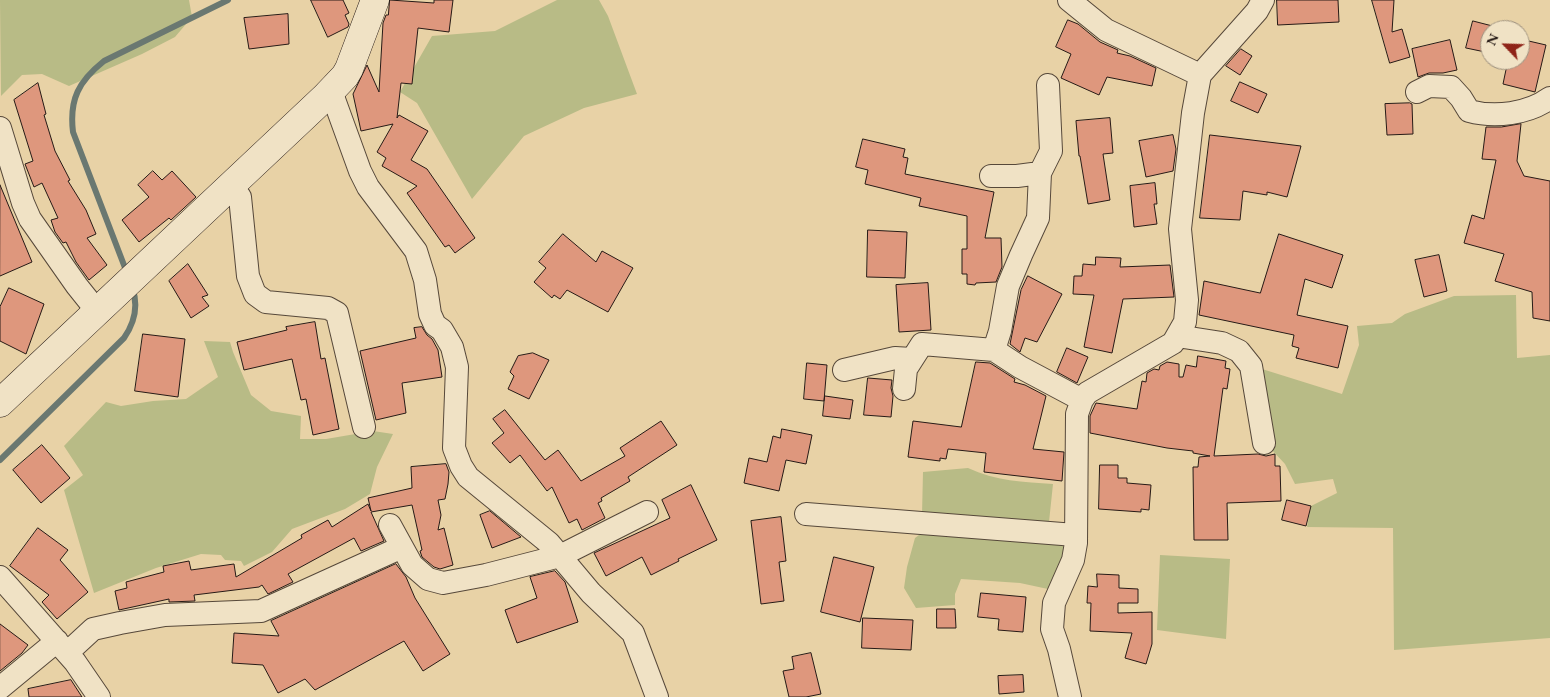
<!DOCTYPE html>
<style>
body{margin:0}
#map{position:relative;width:1550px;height:697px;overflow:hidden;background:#e8d2a6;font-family:"EB Garamond",serif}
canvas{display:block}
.north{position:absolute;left:1480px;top:20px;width:50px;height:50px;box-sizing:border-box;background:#f0e2c5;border:1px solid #9f927f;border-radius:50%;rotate:294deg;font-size:14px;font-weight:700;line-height:20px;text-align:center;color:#261a16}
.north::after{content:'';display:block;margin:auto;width:18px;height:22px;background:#8f2418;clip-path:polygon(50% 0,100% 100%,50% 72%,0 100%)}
</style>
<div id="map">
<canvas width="1550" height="697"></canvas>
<div class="north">N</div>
</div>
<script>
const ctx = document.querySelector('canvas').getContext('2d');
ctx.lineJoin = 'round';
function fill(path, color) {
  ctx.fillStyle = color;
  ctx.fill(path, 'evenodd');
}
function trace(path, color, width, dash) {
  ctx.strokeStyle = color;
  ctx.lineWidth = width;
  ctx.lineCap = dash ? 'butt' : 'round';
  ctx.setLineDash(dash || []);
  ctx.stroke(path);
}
fill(new Path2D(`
 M0,0H189L192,17L175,37L142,54L69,86L42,74L22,75L1,96Z
 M557,0H599L608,16L637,94L584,108L524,136L472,199L417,103L400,92L432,36L495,31Z
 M1516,295L1517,358L1550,355V638L1394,650L1393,528L1307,527L1311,506L1337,493L1333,479L1295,484L1285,464L1271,449L1262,369L1342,394L1359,345L1357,326L1392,323L1405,314L1454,296Z
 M204,341L230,342L233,352L251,395L271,411L301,416L300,439H326L373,431L393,434L377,467L370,494L345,509L292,529L272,552L244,566L241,561L225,560L221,555L201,554L156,568L94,593L64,490L83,475L64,446L106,402L121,406L153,401L186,399L218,377Z
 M968,468C995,481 1024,482 1053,484L1049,522L922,515L923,472Z
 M923,532L1065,544L1063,564L1048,589L1020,583L961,579L955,594V605L916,608L904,588L907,567L915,538Z
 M1160,555L1230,559L1226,639L1157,630Z`), '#b8bb86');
trace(new Path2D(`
 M127,273L73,132C69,99 79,81 104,61L228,0
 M0,460L124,338C135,322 139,306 132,287`), '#6a7871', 6);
const building = new Path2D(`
 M311,0H343L349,13L345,15L349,24L348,27L328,37Z
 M390,0L434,3V0H453L449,32L418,28L412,84L401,83L397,118L399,115L428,131L411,160L427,169L475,238L455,253L449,245L445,247L407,193L417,186L382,166L386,158L377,152L393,124L361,131L353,94L367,65L379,92L383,23L386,15H388Z
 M1277,0H1338L1339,22L1278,25Z
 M1372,0H1394L1392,32L1402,29L1410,57L1390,63Z
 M288,14L289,44L249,49L244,18Z
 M1068,20L1078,24L1100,42L1118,50L1117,53L1130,56L1156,68L1152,86L1107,77L1099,95L1061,78L1071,54L1056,47Z
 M1473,21L1508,30H1490V53L1466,48Z
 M1520,39L1546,45L1535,92L1503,84L1508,60H1520Z
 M1450,40L1457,70L1443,73H1429L1418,77L1412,49Z
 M1241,49L1252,56L1240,75L1226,66Z
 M1240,82L1267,94L1258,113L1231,101Z
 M38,83L46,114L44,115L55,151L70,180L68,181L86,210L96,234L87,238L107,265L89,280L76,262L66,242L63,243L55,232L51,220L58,218L42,183L34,187L25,164L33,161L14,100Z
 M1410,103L1412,104L1413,134L1387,135L1385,104Z
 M1110,118L1113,153L1103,154L1110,200L1088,204L1080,156H1079L1076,121Z
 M1521,124L1517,161L1524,176L1550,181V321L1533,318L1532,292L1495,281L1504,254L1464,243L1472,215L1484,219L1496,160L1482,159L1486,127H1501Z
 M1173,135L1176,149L1173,171L1146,177L1139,141Z
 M1210,135L1301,146L1287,197L1267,192V195L1243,191L1240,220L1200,218Z
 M863,139L905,149L903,157L908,158L905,174L994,192L985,238H1001L1002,267L996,282L976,283L975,285L967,284V274H962V249H967V216L919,206L921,198L865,184L868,170L856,167Z
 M153,171L162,180L172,171L196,197L171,220L169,218L139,242L122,220L149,197L138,185Z
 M1155,183L1157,204H1154L1157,224L1134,227L1130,186Z
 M0,185L32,262L0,276Z
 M868,230L907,232L905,278L867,277Z
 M563,234L596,262L602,251L633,268L608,312L567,290L560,299L554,295L552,298L534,282L546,268L539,262Z
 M1279,234L1343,255L1332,288L1305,279L1297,315L1348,326L1338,368L1296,358L1299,348L1292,346L1294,335L1199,315L1204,281L1260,293Z
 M1439,255L1447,291L1424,297L1415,260Z
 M1096,257L1121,258L1120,267L1170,265L1174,297L1123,299L1112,353L1084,347L1094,295L1073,294L1074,276H1082L1083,264L1095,265Z
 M188,264L208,295L202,297L209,306L191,318L169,281Z
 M1028,276L1062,294L1037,342L1025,338L1020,352L1010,344L1021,290Z
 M928,283L931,330L899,332L896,285Z
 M9,288L44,304L26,354L0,341V307Z
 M315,322L321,359L325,358L339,429L313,435L306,399L301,400L292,359L244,370L237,342L287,330L286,327Z
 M422,327L427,335L432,339L438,350L442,377L402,383L406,413L376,420L360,351L416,338L414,328Z
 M143,334L185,339L178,397L135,391Z
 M1067,348L1088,357L1077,383L1057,372Z
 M533,353L549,360L529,399L508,389L514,376L510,372L518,356Z
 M1198,356L1226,361L1225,368L1230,369L1227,389L1223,388L1214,456L1258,454L1266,456L1275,454V466H1280L1281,501L1227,503L1228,540H1194L1193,467H1198L1199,457L1210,456L1193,453V451L1167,448L1090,433V416L1096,403L1137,409L1142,381L1146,382L1147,373L1154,369L1159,370L1160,366L1167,362L1179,364V377H1183L1186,365L1196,367Z
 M976,362L990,363L1015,379L1014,382L1025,385L1046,396L1033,449L1064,452L1062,481L984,472L986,453L948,449L946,459L940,458V461L908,457L913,421L961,427Z
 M807,363L827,365L824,401L804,399Z
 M868,378L892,380L891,388L893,396L891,417L864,415Z
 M825,396L853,400L850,419L823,416Z
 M505,410L545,460L558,450L581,481L625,456L620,448L661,421L677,445L628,477L630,481L601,498L602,501L598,503L605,518L582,530L577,519L569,523L552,487L547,491L520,455L510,463L492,443L504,433L493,419Z
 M782,429L812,435L806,464L786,460L779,491L744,483L749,458L767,462L773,436L780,438Z
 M42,445L70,478L41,503L13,470Z
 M446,464L449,472L448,484L445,499L438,500L441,515L438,530L444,528L453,565L440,569L434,567L422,557L420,551L422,550L412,505L371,512L384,541L361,551L354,538L288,574L293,582L268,594L262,585L259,587L194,595L195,601L169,602V599L119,610L115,591L127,588L126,582L164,572L163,566L189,561L191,570L234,564L236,577L302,538L301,535L328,520L332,527L368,504L371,511L368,498L412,488L411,467Z
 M1100,465H1118V478H1127V483L1151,485L1149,510L1141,509V512L1099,509Z
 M691,485L717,540L678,559L679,561L651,575L642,557L606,576L594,553L670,518L662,500Z
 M1287,500L1311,506L1306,526L1282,520Z
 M490,511L521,537L492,548L480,515Z
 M781,517L786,561L779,562L784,601L761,604L751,521Z
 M38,528L68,550L60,560L88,592L57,619L42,602L49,595L10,566Z
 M834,557L874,567L860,622L821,612Z
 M396,564L406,577L415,598L450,654L423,671L404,641L315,690L305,679L278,693L263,665L232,663L234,633L279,636L271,621Z
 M555,571L565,582L578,622L517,643L505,610L537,598L530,577Z
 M1097,574L1119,575V588L1138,589V603H1118V613L1152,612V644L1146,664L1125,658L1132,633L1090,631L1091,603H1087L1088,586L1097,587Z
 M981,593L1026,597L1023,632L998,630L999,619L978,617Z
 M937,609H955L956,628H937Z
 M863,618L913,620L911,650L862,648Z
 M0,624L28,645L22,653L0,671Z
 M811,653L821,694L806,697H789L783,671L794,669L792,657Z
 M1023,675L1024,692L999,694L998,676Z
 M71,680L82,697H29L28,689Z`);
fill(building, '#de977d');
trace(building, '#261a16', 1);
const street = new Path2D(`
 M1069,0L1106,30L1200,75
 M331,91L360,171L368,187L416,251L425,280L430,314L435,325L442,330L452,347L457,367L454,448L461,466L468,477L549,543L591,593L633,633L657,697
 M1417,92L1429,86L1451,87L1461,98L1469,111C1495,118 1528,114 1550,98
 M0,128L23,203L30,219L77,286L97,311
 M991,176H1017L1040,173L1051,151L1048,85
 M231,185L240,197L248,276L255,294L266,302L328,308L337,313L364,427
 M1177,336L1222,343L1239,351L1251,366L1264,443
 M994,350L1020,367L1082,400
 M844,370L895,358L912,359
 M904,389L906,369L922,344L994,350L1000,331L1008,286L1021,255L1038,218L1040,173
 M806,514L1075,535
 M390,525L412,565L428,579L443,583L486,575L560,556L647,512
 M0,577L75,662L99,697
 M67,653L93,629L120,623L165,615L261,611L402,547
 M0,688L57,641
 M1070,697L1059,649L1052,629L1054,603L1073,560L1076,543L1077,414L1082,400L1087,393L1173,343L1185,322L1187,300L1180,229L1193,113L1200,75L1257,11L1263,0`);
const secondary = new Path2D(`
 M0,403L326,96L345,76L349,69L375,0`);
trace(street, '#56483a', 24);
trace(secondary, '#261a16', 29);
trace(street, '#f0e2c5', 22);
trace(secondary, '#f0e2c5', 28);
</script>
